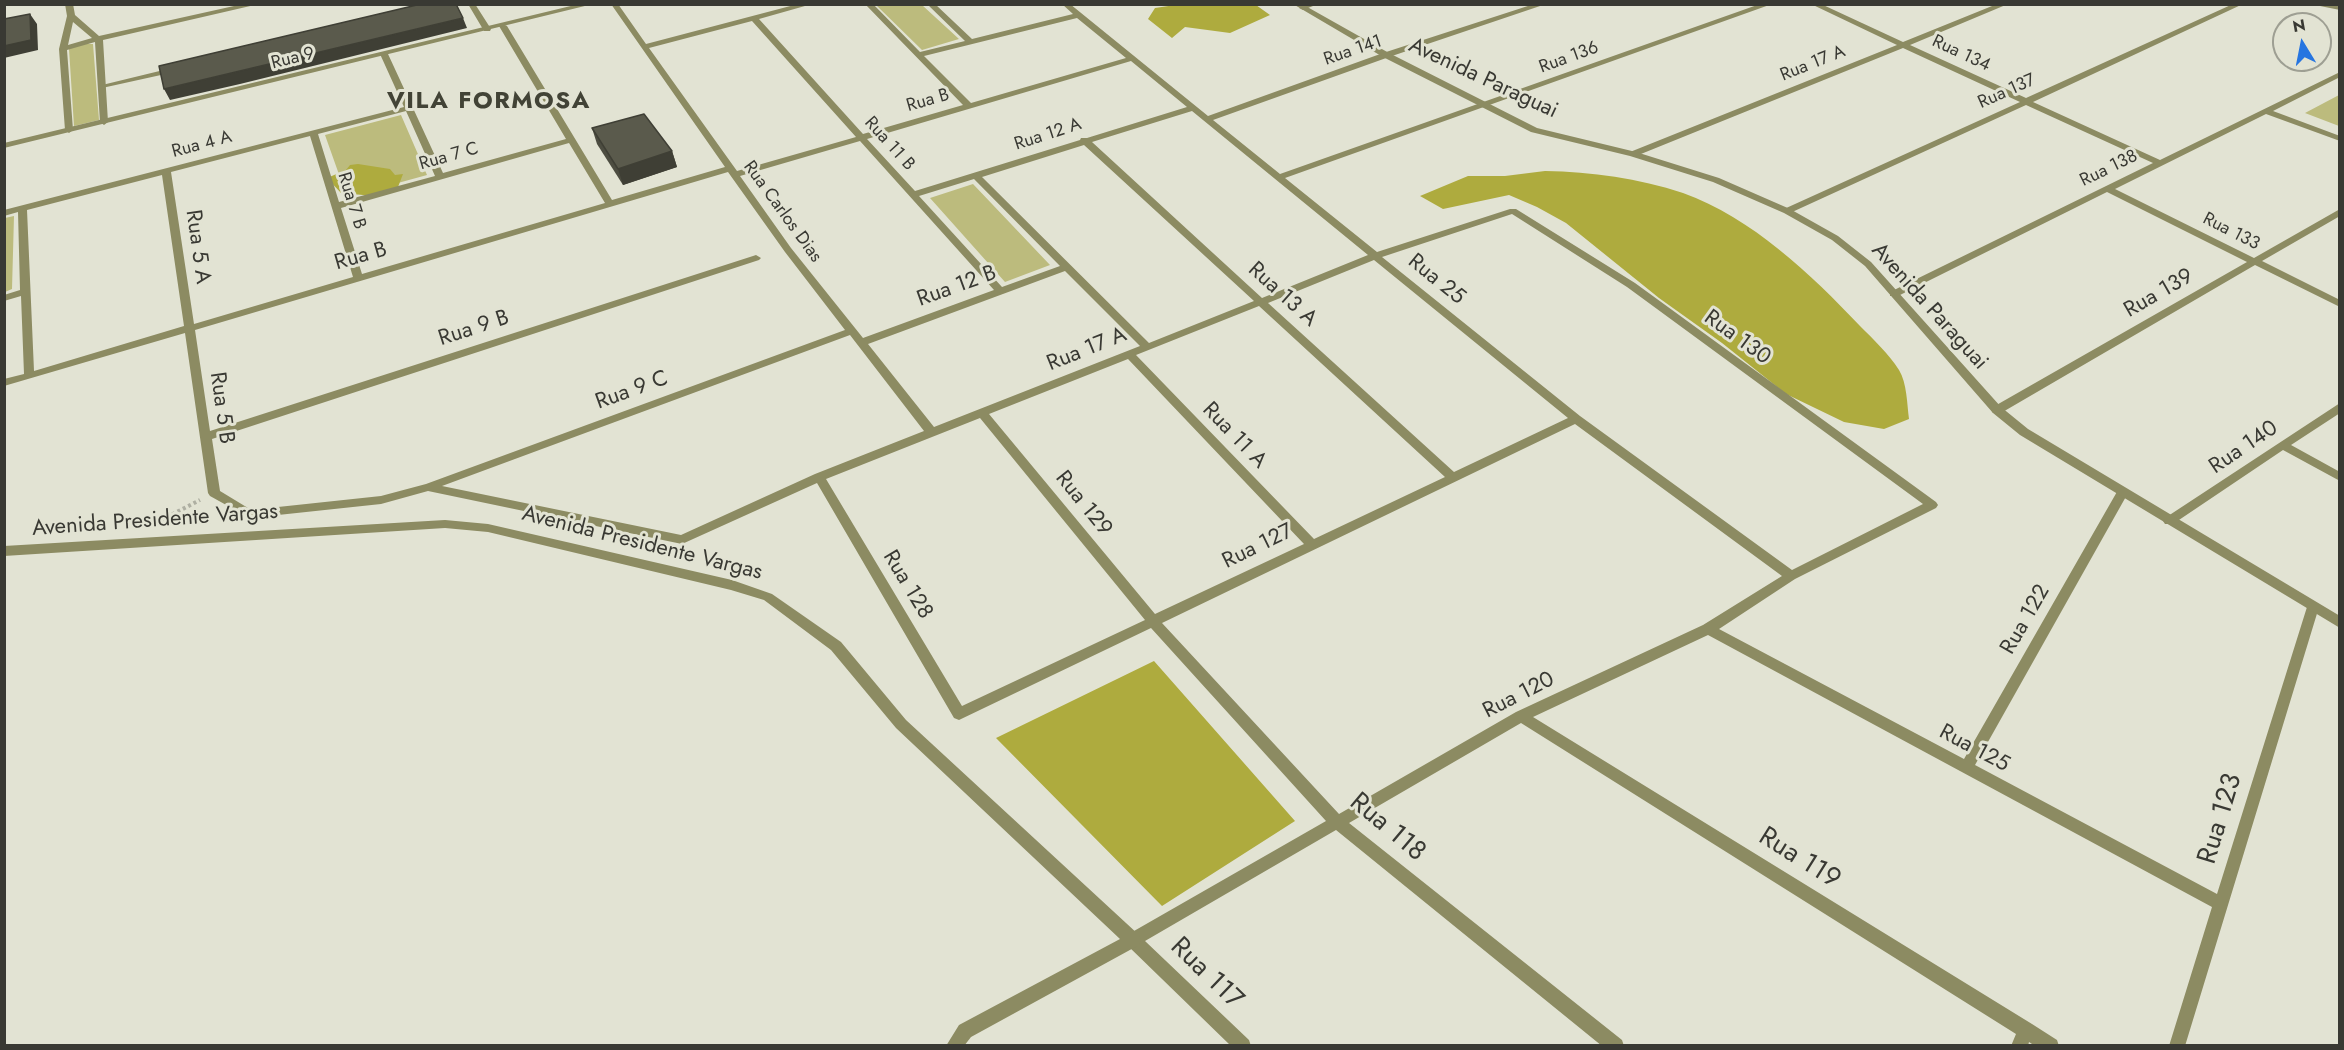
<!DOCTYPE html>
<style>
body{margin:0}
#map{position:relative;width:2344px;height:1050px;overflow:hidden;background:#e2e3d3;font-family:Jost,sans-serif}
canvas{display:block}
.frame{position:absolute;inset:0;border:6px solid #393933;pointer-events:none}
.north{position:absolute;left:2272px;top:12px;width:60px;height:60px;box-sizing:border-box;background:#e2e3d3;border:2px solid #9e9f93;border-radius:50%;rotate:350deg;font-size:16px;font-weight:700;line-height:24px;text-align:center;color:#393933}
.north::after{content:'';display:block;margin:auto;width:21px;height:27px;background:#2675e0;clip-path:polygon(50% 0,100% 100%,50% 72%,0 100%)}
</style>
<div id="map">
<canvas width="2344" height="1050"></canvas>
<div class="frame"></div>
<div class="north">N</div>
</div>
<script>
const ctx = document.querySelector('canvas').getContext('2d');
ctx.lineJoin = 'round';
function fill(path, color) {
  ctx.fillStyle = color;
  ctx.fill(path, 'evenodd');
}
function trace(path, color, width, dash) {
  ctx.strokeStyle = color;
  ctx.lineWidth = width;
  ctx.lineCap = dash ? 'butt' : 'round';
  ctx.setLineDash(dash || []);
  ctx.stroke(path);
}
function drawText(font, color, halo, rows, align = 'center') {
  ctx.font = font + ' Jost,sans-serif';
  ctx.lineWidth = 6;
  ctx.setLineDash([]);
  ctx.textBaseline = 'middle';
  ctx.strokeStyle = halo;
  ctx.fillStyle = color;
  for (const [text, x, y, turn = 0] of rows) {
    ctx.save();
    ctx.translate(x, y);
    ctx.rotate((+turn || 0) * Math.PI / 180);
    ctx.textAlign = isNaN(turn) ? turn : align;
    if (halo) ctx.strokeText(text, 0, 0);
    ctx.fillText(text, 0, 0);
    ctx.restore();
  }
}
fill(new Path2D(`
 M876,5H922L959,39L922,50Z
 M80,44H93L99,120L74,126L69,49Z
 M2339,95V126L2305,113Z
 M401,115L427,175L347,197L325,135Z
 M973,184L1050,265L1005,282L930,198Z
 M14,216L12,289L5,292V218Z`), '#bcbb7d');
fill(new Path2D(`
 M1182,4L1256,5L1270,15L1230,33L1185,27L1172,38L1148,19L1155,8Z
 M358,164L390,169L395,175L403,174L398,187L374,196L341,193L327,178L346,170L350,165Z
 M1545,171C1592,172 1638,178 1683,193C1752,218 1811,274 1860,326C1873,339 1889,354 1899,370C1907,383 1907,404 1909,419L1884,429L1844,422L1786,394L1722,343L1659,298L1566,223L1537,207L1509,195L1443,209L1420,196L1468,176H1505Z
 M1154,661L1295,821L1162,906L996,738Z`), '#aeab3e');
trace(new Path2D(`
 M164,523L171,515L200,500`), '#aeafa2', 4, [3, 3]);
fill(new Path2D(`
 M176,67H179V71L102,88L98,86Z`), '#8c8b62');
fill(new Path2D(`
 M65,4H73L75,15L99,36L243,4H259L103,40L108,122L104,125L100,122L95,42L67,50L73,130L69,133L65,130L59,49L67,16ZM73,22L92,38L68,45Z
 M468,4H475L491,29L490,31H484Z
 M611,4H618L646,44L798,4H812L759,19L863,134L963,105L865,4H873L920,52L965,41L927,4H935L972,39L1073,14L1062,4H1070L1208,116L1383,53L1534,4H1546L1389,57L1213,120L1280,174L1760,4H1772L1285,178L1377,252L1510,209H1516L1635,283L1936,502L1938,505L1936,508L1795,579L1719,629L1964,759L2118,490H2126L2128,493L1975,765L2217,894L2307,607L2309,604H2317L2319,607L2185,1046H2169L2212,907L1708,635L1533,717L2032,1024L2057,1040L2059,1046H2035L2029,1042L2028,1046H2011L2016,1034L1521,723L1349,823L1622,1040L1624,1046H1602L1336,830L1145,941L1249,1040L1251,1046H1231L1127,945L1125,940L1127,935L1326,821L1151,628L959,720L954,718L817,483L682,544L428,491L381,504L278,515L246,516L210,496L208,493L185,333L4,386V379L24,374L21,296L4,301V295L20,290L18,212L4,216V210L404,107L380,54L381,52L388,54L443,173L566,139L499,26L503,24L507,26L612,200L725,167ZM1077,18L1126,58L971,103L924,56ZM752,21L856,137L737,171L649,48ZM1131,61L1187,107L1087,138H1081L1080,140L915,191L867,139ZM406,111L435,176L339,202L318,134ZM1192,111L1368,255L1262,298L1092,142ZM310,136L353,277L194,324L171,172ZM860,141L994,290L863,338L791,248L740,176ZM569,143L605,203L362,274L341,208ZM1084,145L1254,301L1149,343L982,177ZM728,172L785,252L845,330L426,484L381,496L278,507L248,508L220,491L212,439L759,260L761,258L756,255L753,256L210,431L195,330ZM162,175L184,326L34,371L27,210ZM974,179L1060,266L1002,287L919,196ZM1512,214L1627,287L1923,504L1792,570L1580,416L1382,257ZM1374,260L1568,418L1454,472L1268,303ZM1065,271L1140,346L934,427L868,344ZM1259,306L1445,477L1314,539L1136,355ZM850,335L924,431L815,474L681,535L442,486ZM1128,359L1304,544L1155,614L989,414ZM980,418L1145,620L962,706L826,479ZM1575,424L1782,576L1703,625L1516,712L1339,814L1162,623Z
 M1306,4H1318L1303,10L1299,8Z
 M1811,4H1821L1903,42L1997,4H2008L1910,45L2026,98L2233,4H2243L2033,102L2160,160L2340,72V77L2273,111L2340,136V141L2266,114L2115,189L2254,258L2340,209V216L2262,261L2340,300V307L2255,265L2001,413H1993L1991,410L1993,407L2247,262L2107,192L1898,296H1890V292L2153,163L2026,105L1790,213H1784V209L2020,102L1903,48L1636,156H1630V152L1897,45Z
 M2320,4L2340,6V10L2320,6Z
 M2340,403V413L2291,445L2340,472V481L2283,450L2173,524H2165L2163,521L2165,518Z`), '#8c8b62');
fill(new Path2D(`
 M579,4H593L4,148V143Z
 M1293,4H1302L1389,53L1537,128L1636,152L1719,178L1790,209L1838,236L1871,262L2001,407L2028,429L2340,616V628L2020,435L1993,413L1865,266L1832,240L1784,213L1713,182L1630,156L1531,132L1383,57Z
 M445,520L488,524L732,580L772,594L841,642L906,720L1139,935L1141,940L1139,945L971,1037L964,1046H946L959,1025L1120,939L896,728L831,650L764,600L731,590L488,532L445,528L4,556V546Z`), '#8c8b62');
fill(new Path2D(`
 M592,128L672,151L677,167L623,185L597,144Z`), '#4d4d41');
fill(new Path2D(`
 M30,14L37,24L38,50L4,58V46Z
 M463,18L467,28L240,84L170,100L164,89Z
 M672,151L677,167L623,185L618,169Z`), '#3f3f35');
const building = new Path2D(`
 M421,4H456L463,18L164,89L159,66Z
 M30,14L31,40L4,46V19Z
 M644,114L672,151L618,169L592,128Z`);
fill(building, '#5a5a4c');
trace(building, '#3f3f35', 1.5);
drawText('18px', '#393933', '#e2e3d3', [
 ["Rua 141",1353,51,-19],
 ["Rua 134",1961,54,25],
 ["Rua 136",1569,58,-20],
 ["Rua 9",293,59,-14],
 ["Rua 17 A",1813,64,-22],
 ["Rua 137",2007,92,-24],
 ["Rua B",928,101,-16],
 ["Rua 12 A",1048,135,-18],
 ["Rua 11 B",889,144,48],
 ["Rua 4 A",202,145,-15],
 ["Rua 7 C",449,157,-16],
 ["Rua 138",2109,169,-26],
 ["Rua 7 B",351,201,73],
 ["Rua Carlos Dias",782,212,54],
 ["Rua 133",2231,232,27]
]);
drawText('22px', '#393933', '#e2e3d3', [
 ["Avenida Paraguai",1483,79,25],
 ["Rua 5 A",197,247,82],
 ["Rua B",361,257,-16],
 ["Rua 25",1436,280,39],
 ["Rua 12 B",957,287,-20],
 ["Rua 139",2159,294,-30],
 ["Rua 13 A",1282,295,42],
 ["Avenida Paraguai",1929,307,48],
 ["Rua 9 B",474,329,-18],
 ["Rua 130",1737,338,36],
 ["Rua 17 A",1087,350,-22],
 ["Rua 9 C",632,391,-20],
 ["Rua 5 B",221,408,82],
 ["Rua 11 A",1234,436,46],
 ["Rua 140",2244,448,-34],
 ["Rua 129",1083,504,51],
 ["Avenida Presidente Vargas",155,521,-4],
 ["Avenida Presidente Vargas",642,544,14],
 ["Rua 127",1258,547,-26],
 ["Rua 128",907,585,59],
 ["Rua 122",2026,620,-60],
 ["Rua 120",1519,696,-27],
 ["Rua 125",1974,749,28]
]);
ctx.letterSpacing = '1.5px';
drawText('bold 24px', '#424336', '#e2e3d3', [
 ["VILA FORMOSA",489,102]
]);
ctx.letterSpacing = '0px';
drawText('27px', '#393933', '#e2e3d3', [
 ["Rua 123",2221,819,-73],
 ["Rua 118",1387,828,40],
 ["Rua 119",1799,859,32],
 ["Rua 117",1206,974,44]
]);
</script>
